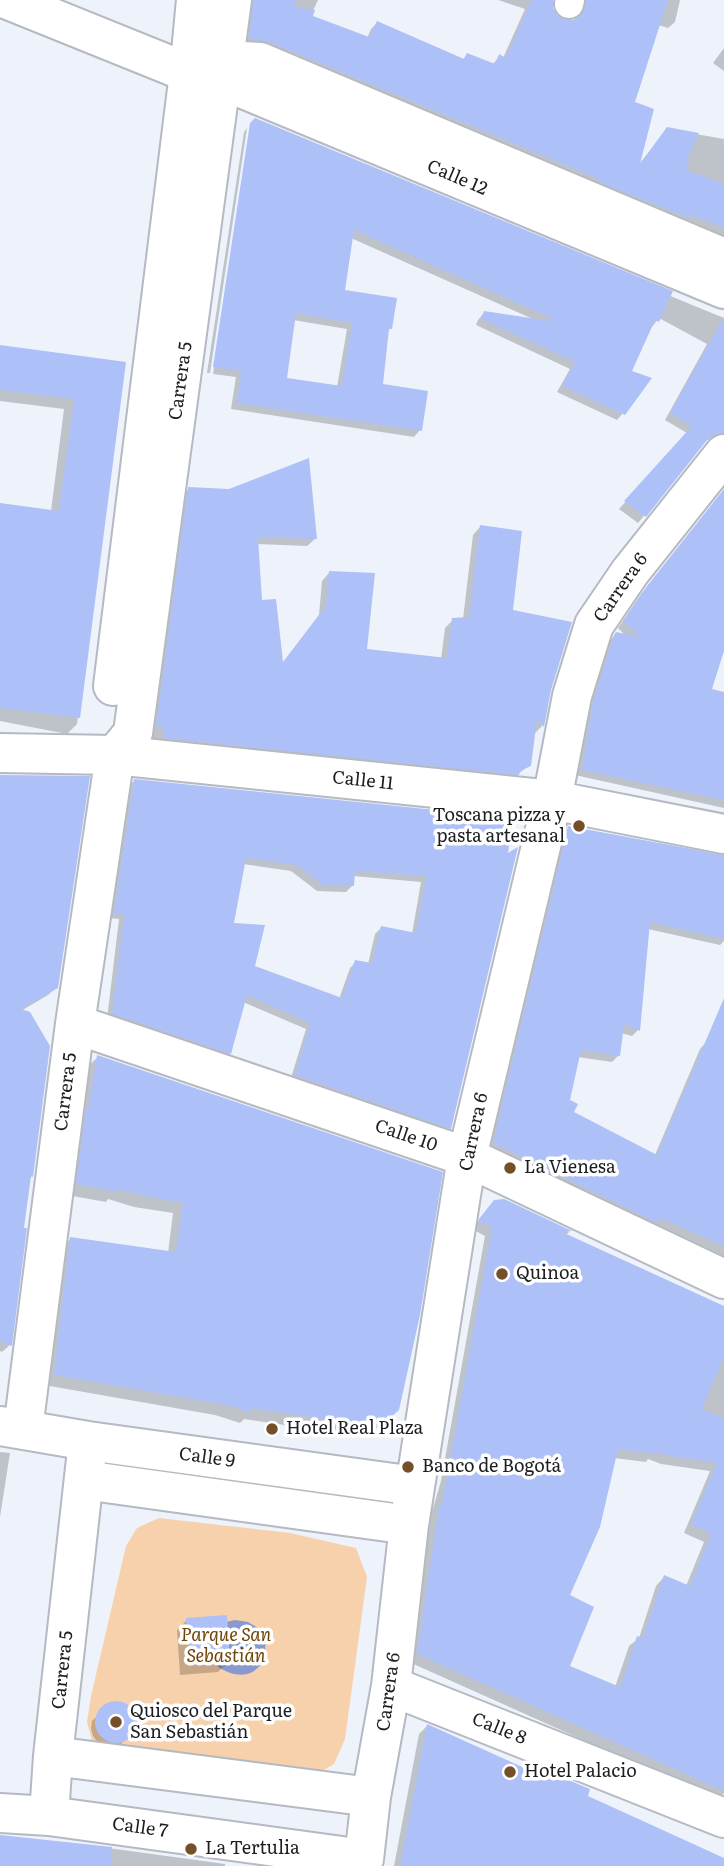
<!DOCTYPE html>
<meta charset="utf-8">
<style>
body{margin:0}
canvas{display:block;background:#eef2fb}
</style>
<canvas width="724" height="1866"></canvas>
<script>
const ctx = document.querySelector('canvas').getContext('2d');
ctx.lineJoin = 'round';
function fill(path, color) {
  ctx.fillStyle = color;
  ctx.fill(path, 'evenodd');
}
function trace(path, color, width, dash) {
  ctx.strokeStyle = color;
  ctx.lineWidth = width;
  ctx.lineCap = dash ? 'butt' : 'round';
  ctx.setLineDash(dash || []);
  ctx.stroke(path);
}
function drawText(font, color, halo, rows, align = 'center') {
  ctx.font = font + ' Literata,serif';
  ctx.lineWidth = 7;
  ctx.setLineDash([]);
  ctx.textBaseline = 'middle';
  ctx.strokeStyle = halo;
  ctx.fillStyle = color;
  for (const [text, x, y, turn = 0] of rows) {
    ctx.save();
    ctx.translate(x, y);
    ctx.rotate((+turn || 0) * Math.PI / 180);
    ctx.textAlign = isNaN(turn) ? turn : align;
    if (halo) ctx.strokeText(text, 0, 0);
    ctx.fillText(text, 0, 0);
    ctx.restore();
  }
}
fill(new Path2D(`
 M159,1518L290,1533L356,1548L367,1577L345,1739L334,1764L310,1778L106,1749L92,1741L87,1722L91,1696L126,1546L137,1528Z`), '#f7d1ab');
fill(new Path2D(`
 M235,1620L248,1622L263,1631C274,1671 243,1688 213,1663L221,1623Z`), '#8799cf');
fill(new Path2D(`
 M247,0H318L310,17L367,38L371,29L377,23L462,60L467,55L492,65L499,57L503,58L525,9L498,0H552V10L557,18L564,22L575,21L579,17L578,0H680L675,22L668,28L658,25L633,103L637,167L667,129L724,139V237L243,46Z
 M724,48V71L713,63Z
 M251,124L724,318V440L719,438L707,440L702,444L638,523L619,509L687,433L665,420L707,344L659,318L651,328L630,372L623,413L617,420L557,392L570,369L476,325L478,320L484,313L535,320L351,238L343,291L390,328L387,331L381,385L420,430L414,437L231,409L236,377L213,374ZM293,320L347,329L337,387L285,380Z
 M247,128L210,373H207L244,132Z
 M0,347L124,364L77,724L67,734L0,721V505L51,511L64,409L0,401Z
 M189,489L315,539L307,546L257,544L261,602L282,664L319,615L322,581L329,573L365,650L441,659L445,628L453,620L463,619L473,535L480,527L511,611L549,689L542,726L535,733L534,731L529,765L510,781L148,744L181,497Z
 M724,490V645L710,691L724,694V808L575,775L587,709L608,643L616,634L626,636L618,628L641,594Z
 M0,777L57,987L48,995L21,1011L32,1176L29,1179L10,1345L2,1352L0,1351Z
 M134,781L511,820L450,1128L444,1134L290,1081L306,1029L243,1002L230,1053L224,1059L107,1019L119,919L109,918L128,787ZM243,864L291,871L317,891L346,892L352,886L353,876L421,882L412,934L381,928L375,934L368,964L356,962L350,968L339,999L253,967L232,924Z
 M569,827L724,857V941L720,945L648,929L638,1030L632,1036L621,1033L619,1055L612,1062L578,1057L568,1101L572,1113L655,1155L700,1049L706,1042L724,1051V1256L658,1225L650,1226L487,1150L562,834Z
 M98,1057L386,1420L370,1434L355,1432L352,1435L244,1419L240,1423L215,1415L44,1385L60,1250L70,1239L168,1253L173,1213L134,1207L108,1199L106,1202L67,1195L87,1067Z
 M504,1201L569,1232L565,1236L724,1307V1793L717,1800L409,1662L431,1515L441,1481L485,1236L472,1229L486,1211ZM614,1458L646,1462L648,1459L661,1464L710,1471L684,1533L704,1542L686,1586L664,1577L656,1586L639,1638L629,1646L615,1687L567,1667V1596Z
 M0,1452L10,1453L0,1517Z
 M187,1620L228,1662L218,1672L180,1675L177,1630Z
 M110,1704L124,1705L134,1716L133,1731L119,1746L100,1745L93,1736L91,1729L92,1721Z
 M427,1726L724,1859V1866H394L419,1734Z
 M0,1836L79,1844L225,1864V1866H0Z`), '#0003');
fill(new Path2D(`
 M253,0H296L295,7L315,10L313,16L369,37L377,21L464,59L467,53L495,64L499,54L506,58L531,0H553V8L557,15L566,20H573L580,16L585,8L586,0H668L635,102L654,109L640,164L667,127L699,133L686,161L690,163L686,170L724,184V228L691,215L689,218L614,188L596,180L597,178L269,42L249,39Z
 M255,118L673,291L659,322L655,320L632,371L652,378L625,415L562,386L575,362L481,319L484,311L550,321L551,318L354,230L345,290L397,298L392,329H389L383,384L428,391L422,431L237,403L241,371L213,367L250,123ZM296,313L352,323L342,386L287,378Z
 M724,317V433L715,434L707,440L646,517L624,501L692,426L670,413Z
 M0,345L126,362L80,718L0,708V503L59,511L74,399L0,390Z
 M309,458L317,539L258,537L262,600L276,599L283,662L326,606L329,571L375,573L367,649L447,658L452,618L469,617L480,525L522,531L513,610L572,622L551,690L544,727L537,719L531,766L520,771L519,775L163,738L164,727L156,726L188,487L229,489Z
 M724,489V651L712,689L724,692V800L582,770L593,701L614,635L616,632L640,637L623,621L648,585Z
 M0,775L90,776L58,988L21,1009L30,1012L50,1046L33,1177L31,1176L24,1228H27L12,1346L0,1341Z
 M134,779L513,818L508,853L518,847L451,1129L295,1075L310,1023L247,995L231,1054L112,1014L124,914L114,913ZM246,858L297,865L324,886H354L355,871L426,876L416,933L381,926L372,963L355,960L342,998L255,966L265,925L234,923Z
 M568,826L724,855V939L650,922L640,1031L624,1025L620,1056L581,1050L570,1100L578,1104L574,1112L657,1155L724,998V1246L665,1220L653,1221L493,1143Z
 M97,1055L443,1172L420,1315L399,1410L382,1425L365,1422L364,1425L252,1408V1413L227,1405L54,1375L70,1237L176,1252L183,1203L145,1196L118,1189V1192L76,1184L86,1107L88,1110Z
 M504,1199L572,1231L562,1232L724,1306V1357L702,1409L724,1418V1791L417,1654L439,1505L441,1506L448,1471L492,1227L479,1222V1219L494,1200ZM618,1449L656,1454L657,1452L670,1456L717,1463L691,1524L711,1534L690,1586L664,1575L643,1638L637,1636L620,1687L570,1666L594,1607L570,1595L600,1527Z
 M227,1615L230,1662L190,1665L186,1618Z
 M95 1722a21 21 0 1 1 42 0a21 21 0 1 1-42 0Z
 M427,1724L529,1770L532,1765L590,1789L588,1796L724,1858V1866H400Z
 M0,1835L112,1847V1866H0Z`), '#adc0f8');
const pedestrian = new Path2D(`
 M569,4L570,0`);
const minor = new Path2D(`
 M8,0L189,73L222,80L724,289
 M198,70L224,60L260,62L724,258
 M0,753L115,755L552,800L724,834
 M75,1024L467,1157L724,1279
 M0,1426L88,1441L415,1486
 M23,1429L75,1024L115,755
 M84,1480L409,1525
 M391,1686L724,1818
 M53,1756L371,1797
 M0,1813L49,1816L364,1859L371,1797L391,1686L409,1525L467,1157L552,800L572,696L594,625L630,572L724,454
 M49,1816L53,1756L88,1441`);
const tertiary = new Path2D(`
 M113,686L189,73L196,0
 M115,755L133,733L232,0`);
trace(pedestrian, '#b5b9c2', 32);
trace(minor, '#b5b9c2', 42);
trace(tertiary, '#b5b9c2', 42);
trace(pedestrian, '#fff', 28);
trace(minor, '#fff', 38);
trace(tertiary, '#fff', 38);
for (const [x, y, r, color] of [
 [579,826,7,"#735029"],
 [510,1168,7,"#735029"],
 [502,1274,7,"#735029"],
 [272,1429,7,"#735029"],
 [408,1467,7,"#735029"],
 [116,1722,7,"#735029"],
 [510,1772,7,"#735029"],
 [191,1849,7,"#735029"]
]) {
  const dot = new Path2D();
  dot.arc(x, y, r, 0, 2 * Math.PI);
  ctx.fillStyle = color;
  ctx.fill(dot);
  trace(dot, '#fff', 2.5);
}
drawText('18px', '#1d1e21', '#fff', [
 ["Calle 12",457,178,23],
 ["Carrera 5",181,381,-82],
 ["Carrera 6",621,588,-55],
 ["Calle 11",363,781,6],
 ["Carrera 5",66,1092,-83],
 ["Carrera 6",474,1132,-78],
 ["Calle 10",406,1136,19],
 ["Calle 9",207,1458,8],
 ["Carrera 5",63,1670,-84],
 ["Carrera 6",389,1692,-82],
 ["Calle 8",499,1729,22],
 ["Calle 7",140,1828,8]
]);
drawText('18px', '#1d1e21', '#fff', [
 ["Toscana pizza y",565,816,"right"],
 ["pasta artesanal",565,837,"right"],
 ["La Vienesa",524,1168],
 ["Quinoa",516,1274],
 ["Hotel Real Plaza",286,1429],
 ["Banco de Bogotá",422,1467],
 ["Quiosco del Parque",130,1712],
 ["San Sebastián",130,1733],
 ["Hotel Palacio",524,1772],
 ["La Tertulia",205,1849]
], 'left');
drawText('italic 18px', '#6f4409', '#fff', [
 ["Parque San",226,1636],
 ["Sebastián",226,1657]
]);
</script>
